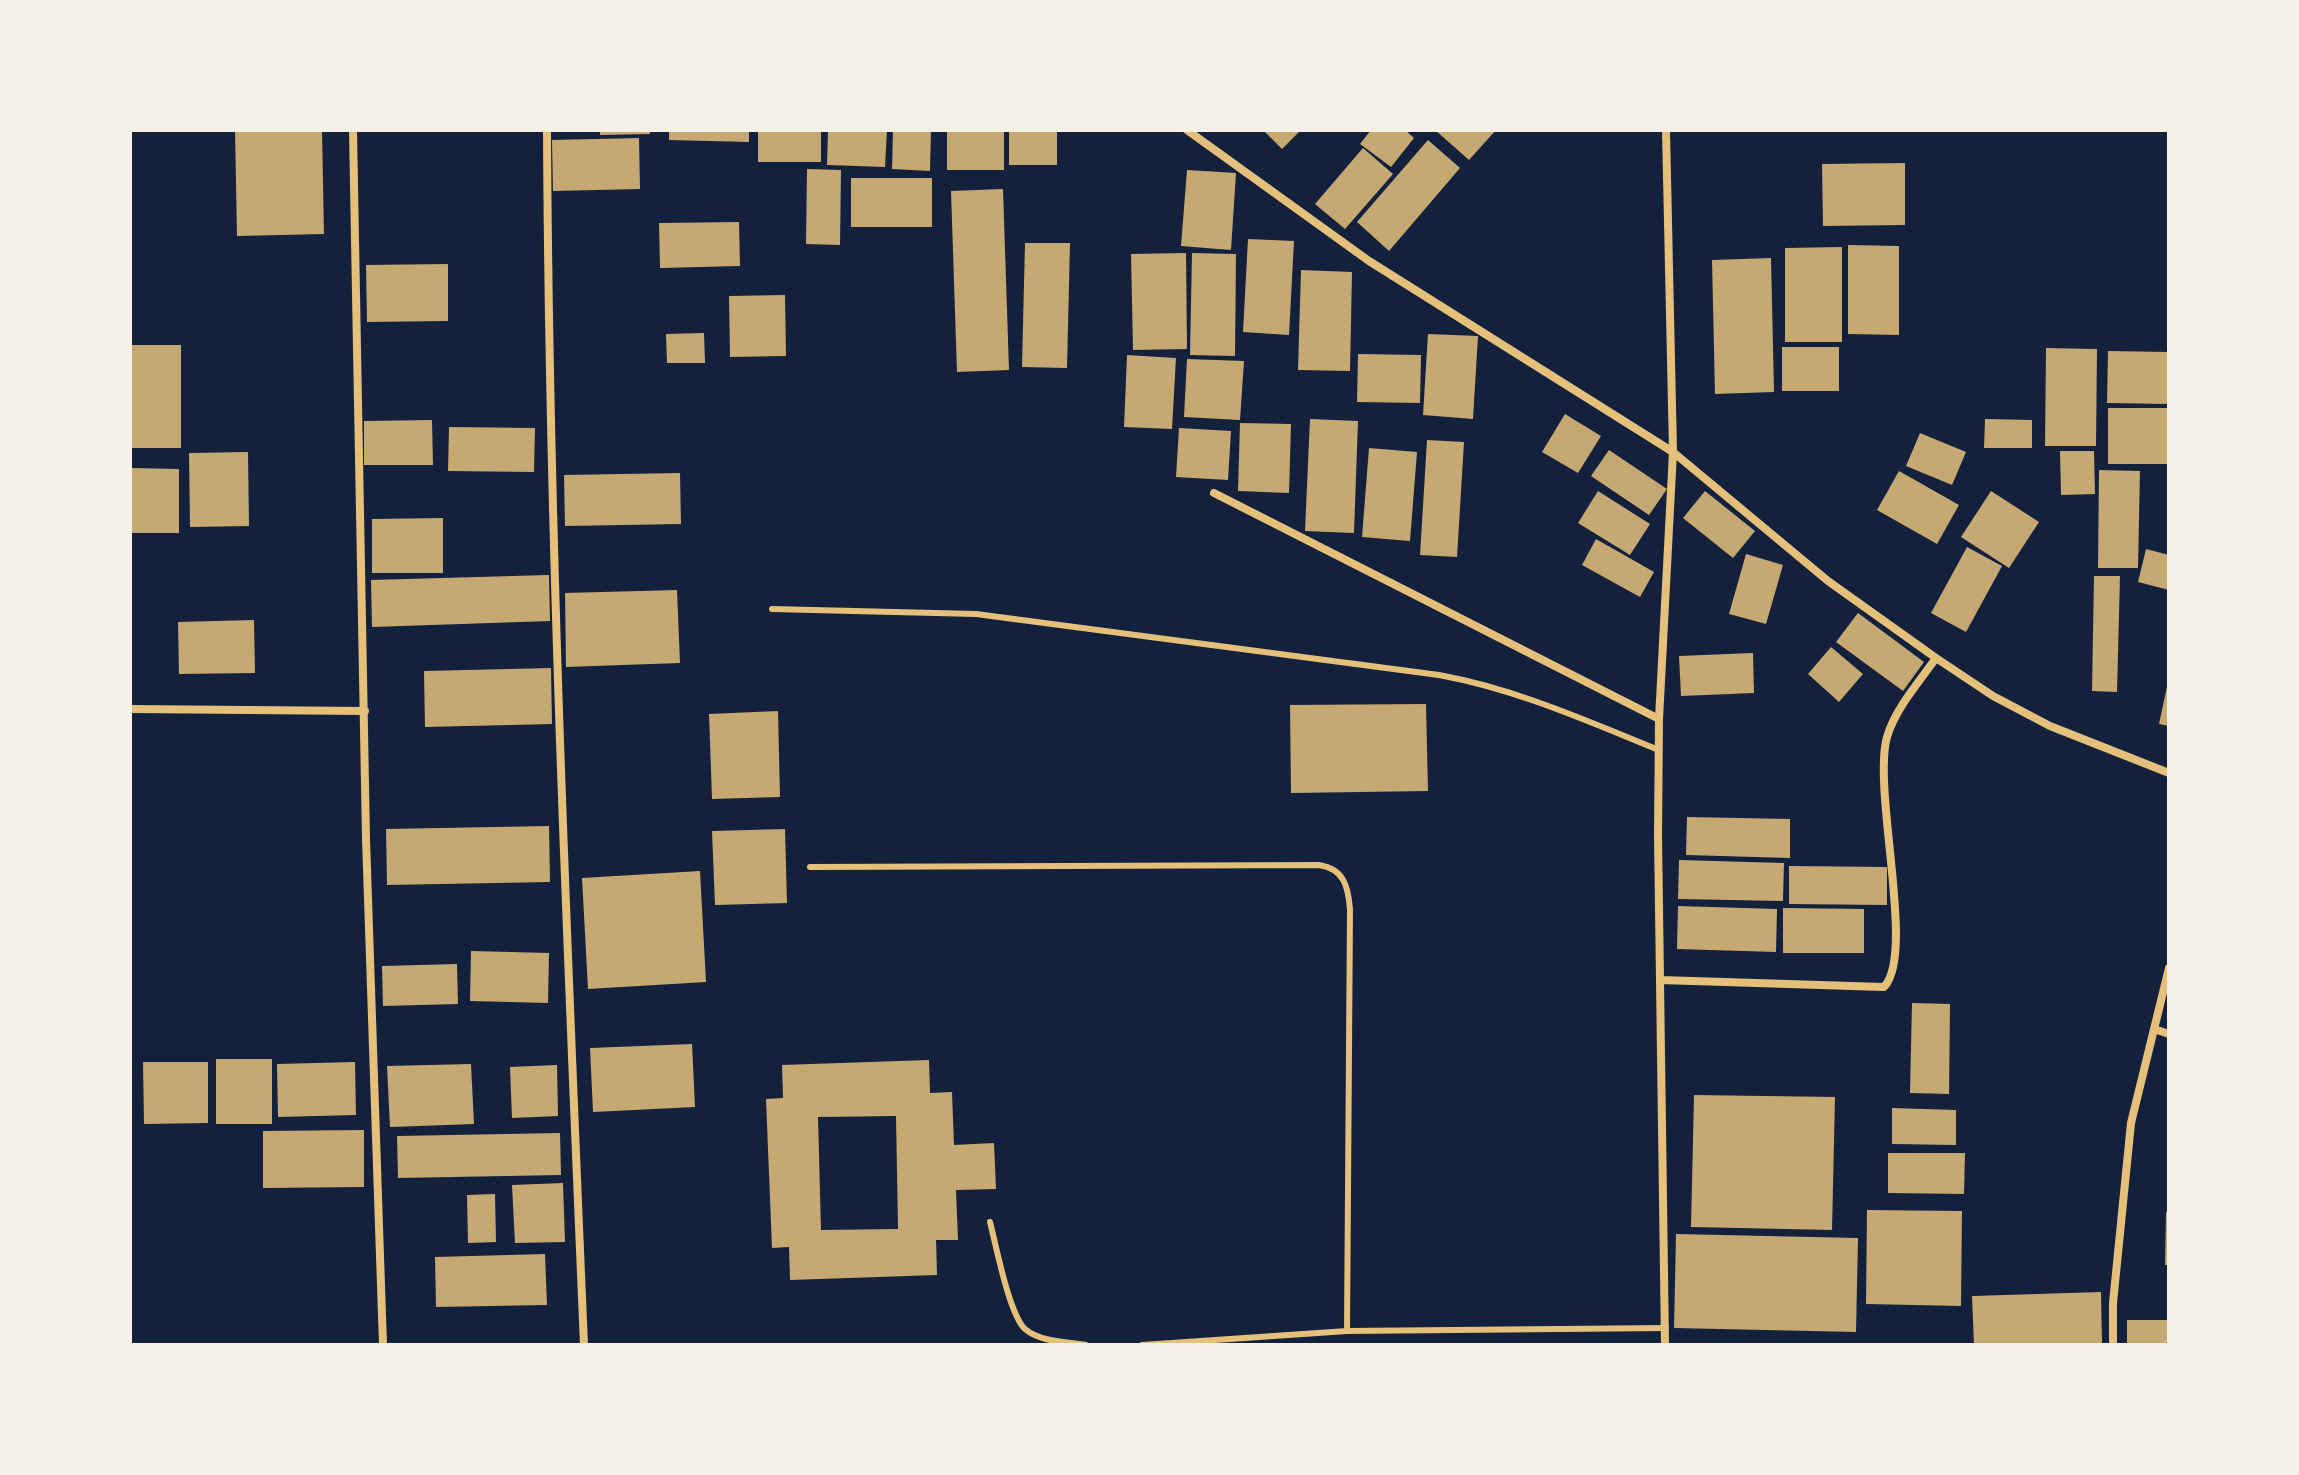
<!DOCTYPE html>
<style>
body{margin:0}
#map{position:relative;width:2299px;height:1475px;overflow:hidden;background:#14213d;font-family:"IBM Plex Sans",sans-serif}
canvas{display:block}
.frame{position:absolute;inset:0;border:132px solid #f6f1e7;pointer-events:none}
</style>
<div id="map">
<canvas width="2299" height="1475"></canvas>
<div class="frame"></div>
</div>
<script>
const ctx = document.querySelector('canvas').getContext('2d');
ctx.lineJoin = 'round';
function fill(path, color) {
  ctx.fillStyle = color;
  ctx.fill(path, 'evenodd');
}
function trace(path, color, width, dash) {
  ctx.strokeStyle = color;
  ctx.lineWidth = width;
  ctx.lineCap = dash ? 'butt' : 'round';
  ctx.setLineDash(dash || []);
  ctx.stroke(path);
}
fill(new Path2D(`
 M235,130H322L324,234L237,236Z
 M600,130H650V134L600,135Z
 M669,130H749V142L669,140Z
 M758,130H821V162H758Z
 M828,130H887L885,167L827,165Z
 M893,130H931L930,171L892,169Z
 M947,130H1004V170H947Z
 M1009,130H1057V165H1009Z
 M1263,130H1301L1282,149Z
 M1371,130H1405L1414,138L1391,167L1360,144Z
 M1435,130H1496L1469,160Z
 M639,138L640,189L553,191L552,140Z
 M1428,140L1460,168L1389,251L1357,222Z
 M1363,148L1393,174L1345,229L1315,204Z
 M1905,163V225L1823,226L1822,164Z
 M807,169L841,170L840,245L806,244Z
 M1187,170L1236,173L1231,250L1181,246Z
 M851,178H932V227H851Z
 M1003,189L1009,370L957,372L951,191Z
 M739,222L740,266L660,268L659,223Z
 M1248,239L1294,241L1289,335L1243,332Z
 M1025,243H1070L1067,368L1022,367Z
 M1848,245L1899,246V335L1848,334Z
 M1842,247V342H1785V248Z
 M1186,253L1187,349L1133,350L1131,254Z
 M1192,253L1236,254L1235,356L1190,355Z
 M1771,258L1774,392L1715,394L1712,260Z
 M448,264V321L367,322L366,265Z
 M1301,270L1352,272L1350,371L1298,370Z
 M785,295L786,356L730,357L729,296Z
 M704,333L705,363H667L666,334Z
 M1428,334L1478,336L1473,419L1423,415Z
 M130,345H181V448H130Z
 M1782,347H1839V391H1782Z
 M2046,348L2097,349L2096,446H2045Z
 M2108,351L2169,352V404L2107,403Z
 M1358,354L1421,355L1420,403L1357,402Z
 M1127,355L1176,358L1172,429L1124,427Z
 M1187,359L1244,361L1240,420L1184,417Z
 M2108,408H2169V464H2108Z
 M1565,414L1601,436L1578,473L1542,452Z
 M1310,419L1358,421L1354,533L1305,531Z
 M1985,419L2032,420V448H1984Z
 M432,420L433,465H364V421Z
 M1240,423L1291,424L1289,493L1238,491Z
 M449,427L535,428L534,472L448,471Z
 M1179,428L1231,431L1228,480L1176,477Z
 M1920,433L1966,452L1952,485L1906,466Z
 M1427,440L1464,442L1457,557L1420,555Z
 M1369,448L1417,452L1410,541L1362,537Z
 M1609,450L1667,489L1649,515L1591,476Z
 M2060,451H2094L2095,494L2061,495Z
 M248,452L249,526L190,527L189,453Z
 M130,468L179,469V533H130Z
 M2099,470L2140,471L2138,568H2098Z
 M1899,471L1959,505L1937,544L1877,510Z
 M680,473L681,524L565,526L564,475Z
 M1598,491L1650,524L1630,555L1578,523Z
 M1705,491L1755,531L1733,558L1683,518Z
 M1991,491L2039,522L2009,568L1961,537Z
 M443,518V573H372V519Z
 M1596,539L1654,572L1640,597L1582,565Z
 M1967,547L2002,566L1966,632L1931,613Z
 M2146,549L2169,555V590L2138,582Z
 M1746,554L1783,565L1766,624L1729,614Z
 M549,575L550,621L372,627L371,580Z
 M2094,576H2120L2117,692L2092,691Z
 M677,590L680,663L566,667L565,593Z
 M1858,613L1924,662L1903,691L1836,642Z
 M254,620L255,673L179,674L178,622Z
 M1831,647L1863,674L1839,702L1808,674Z
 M1753,653L1754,693L1681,696L1679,656Z
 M551,668L552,724L425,727L424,671Z
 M2168,682H2169V726L2159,724Z
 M1426,704L1428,791L1291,793L1290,705Z
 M778,711L780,797L712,799L709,714Z
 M1687,817L1790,819V858L1686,855Z
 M549,826L550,882L387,885L386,829Z
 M785,829L787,903L715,905L712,831Z
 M1679,860L1784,863L1783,901L1678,899Z
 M1789,866L1887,867V905L1789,904Z
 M700,871L706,982L588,989L582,878Z
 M1678,906L1777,909L1776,952L1677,949Z
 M1783,908L1864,909V953H1783Z
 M471,951L549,953L548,1003L470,1001Z
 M457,964L458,1004L383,1006L382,966Z
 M1912,1003L1950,1004L1949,1094L1910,1093Z
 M692,1044L695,1107L593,1112L590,1048Z
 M216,1059H272V1124H216Z
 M929,1060L930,1093L952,1092L954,1145L994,1143L996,1189L956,1190L958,1240H936L937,1275L790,1280L789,1247L772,1248L766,1099L783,1098L782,1065ZM896,1116L898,1229L821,1230L818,1117Z
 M143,1062H208V1123L144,1124Z
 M355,1062L356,1115L278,1117L277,1064Z
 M471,1064L474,1124L390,1127L387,1066Z
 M557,1065L558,1116L512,1118L510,1067Z
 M1694,1095L1835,1097L1832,1230L1691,1227Z
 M1892,1108L1956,1110V1145L1892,1144Z
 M364,1130V1187L263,1188V1131Z
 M560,1133L561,1175L398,1178L397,1136Z
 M1888,1153H1965L1964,1194L1888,1193Z
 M563,1183L565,1242L515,1243L512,1185Z
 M495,1194L496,1242L468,1243L467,1195Z
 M1867,1210L1962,1211L1961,1306L1866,1304Z
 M2166,1212H2169V1265H2165Z
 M1676,1234L1858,1238L1856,1332L1674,1328Z
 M545,1254L547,1305L436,1307L435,1257Z
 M2101,1292L2102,1345H1974L1972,1296Z
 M2127,1320H2169V1345H2127Z`), '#c6a872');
trace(new Path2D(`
 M772,609L976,614L1439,675C1516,689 1587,721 1659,750
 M810,867L1319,865C1344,869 1348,886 1350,909L1347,1331
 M990,1222C996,1245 1009,1314 1025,1329C1040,1342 1067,1342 1086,1345
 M1142,1345L1347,1331L1666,1328`), '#e5c07b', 6);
trace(new Path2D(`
 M353,130L366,839L383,1345
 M547,130C549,535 567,940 584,1345
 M1187,130L1369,261L1673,452L1828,581L1936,658L1993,696L2050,726L2169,773
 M1214,493L1659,719
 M130,709L365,711
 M1660,980L1884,987C1916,954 1872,791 1887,737C1895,709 1919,682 1936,658
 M2154,1029L2169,1034
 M1665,1345L1658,835L1659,719L1673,452L1666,130
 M2113,1345V1303L2131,1123L2169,968`), '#e5c07b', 8);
</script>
